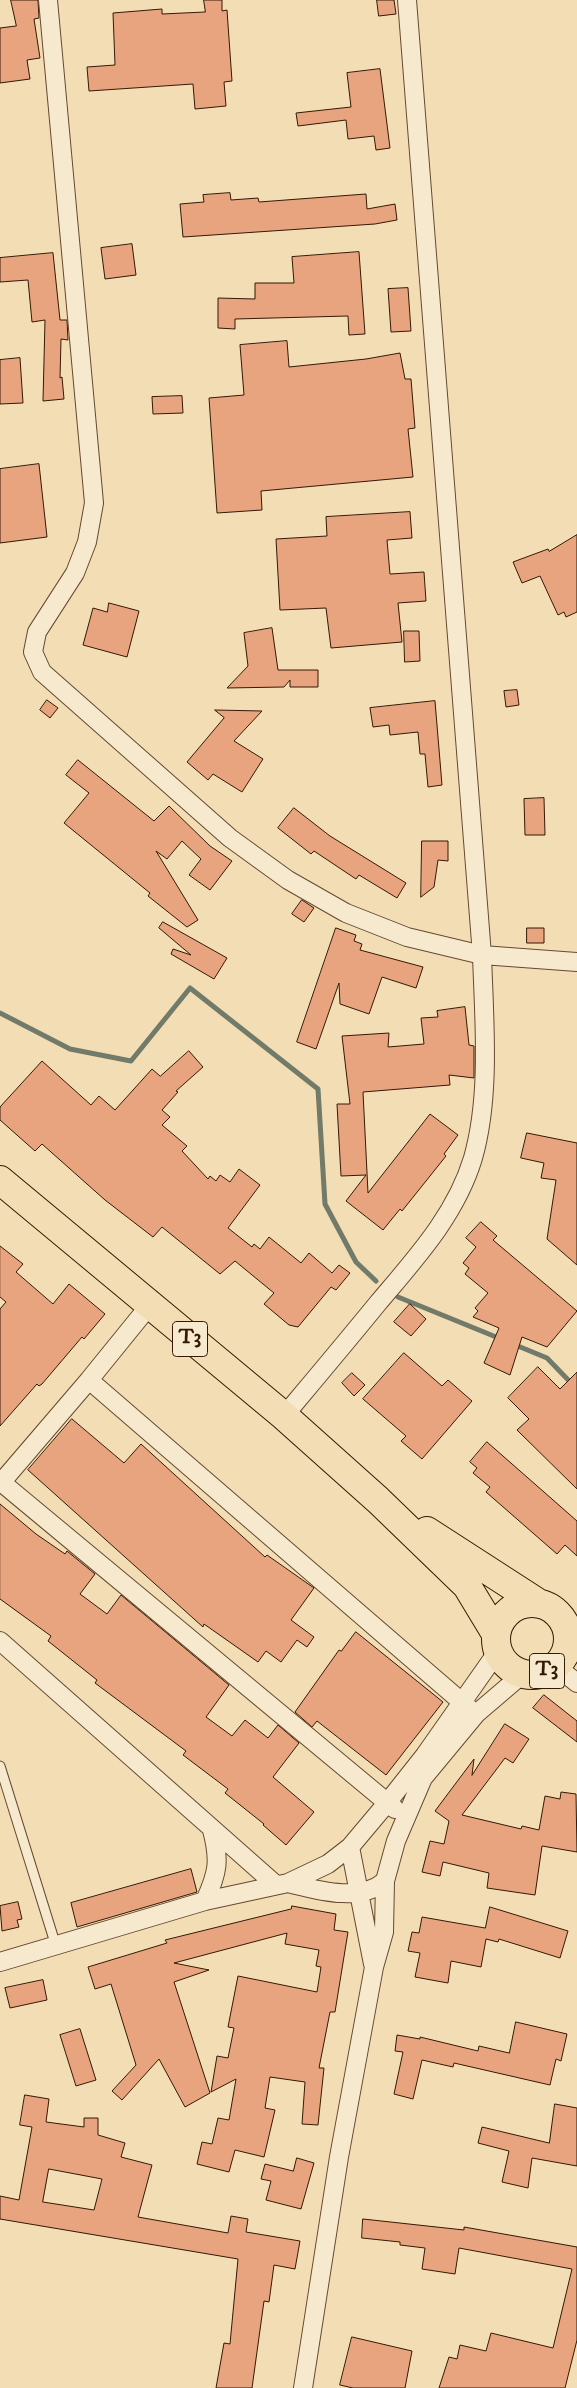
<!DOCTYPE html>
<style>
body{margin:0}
canvas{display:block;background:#f3ddb4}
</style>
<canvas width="577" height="2388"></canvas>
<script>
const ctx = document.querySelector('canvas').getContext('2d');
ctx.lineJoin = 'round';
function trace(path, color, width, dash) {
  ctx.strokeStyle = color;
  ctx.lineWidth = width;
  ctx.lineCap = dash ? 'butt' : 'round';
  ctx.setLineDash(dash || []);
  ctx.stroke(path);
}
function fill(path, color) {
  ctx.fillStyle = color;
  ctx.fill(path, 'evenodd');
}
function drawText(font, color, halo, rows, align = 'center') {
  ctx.font = font + ' "IM FELL DW Pica",serif';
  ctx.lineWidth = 4;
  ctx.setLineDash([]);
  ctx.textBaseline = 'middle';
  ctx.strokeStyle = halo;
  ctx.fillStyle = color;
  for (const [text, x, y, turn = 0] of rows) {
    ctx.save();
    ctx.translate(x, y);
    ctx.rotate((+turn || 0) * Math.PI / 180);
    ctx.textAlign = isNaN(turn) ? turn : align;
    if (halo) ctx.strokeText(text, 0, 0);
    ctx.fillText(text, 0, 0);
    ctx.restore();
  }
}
trace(new Path2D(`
 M0,1013L70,1049L131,1061L190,988L318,1089L325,1204L356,1262L376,1281
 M398,1297L501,1339
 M513,1344L547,1358L577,1389`), '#727b69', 5);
const building = new Path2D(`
 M11,0H38L39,18L34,19L40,58L27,60L30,79L0,83V28L16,26Z
 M204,0H222V11L227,10L232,81L224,82L226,106L195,109L193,84L89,91L87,67L115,65L113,13L162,9V14L205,12Z
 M377,0H394L396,14L379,16Z
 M380,69L390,148L376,150L374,136L348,139L346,120L298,126L296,113L351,107L347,73Z
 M230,193L231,200L258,198L259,202L366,194L367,209L395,204L397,220L375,224L183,237L180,204L204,202L203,195Z
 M132,244L136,275L105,279L101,248Z
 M359,252L365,334L349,335L348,316L235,319V329L218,328V298L255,299V283H294L292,257Z
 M53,253L60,320H67L68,340L61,339L60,378L62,377L64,399L43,401L45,320L32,322L28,280L0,282V258Z
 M408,288L411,331L391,332L388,289Z
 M287,341L289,367L366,359L400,353L405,379H411L415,428L408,429L413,477L261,491L262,510L217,513L209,398L244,395L240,345Z
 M20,358L23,403L0,404V360Z
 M182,396L183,413L153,414L152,397Z
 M39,464L47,537L0,543V469Z
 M410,512L412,538L387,540L390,574L424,572L426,601L398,603L402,642L331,648L326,608L280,610L276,539L327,536L326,517Z
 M577,535V612L566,617L564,612L558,615L540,576L522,583L513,562L548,549L549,551Z
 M109,603L139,611L127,657L83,645L93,608L107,612Z
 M272,628L278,670H318V687H290V680L284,687L227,688L248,666L244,633Z
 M404,631H419L420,661L405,662Z
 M517,690L519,705L506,707L504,691Z
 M47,700L58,708L50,718L40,710Z
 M435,701L442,785L428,787L425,754H420L418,732L390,735L389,725L373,727L370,708Z
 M215,710L262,711L234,741L263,759L242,792L213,774L208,780L187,762L224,718Z
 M78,760L154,821L169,806L210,846L232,861L210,890L189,875L201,859L182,841L167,859L156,851L198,920L187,927L148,896L150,893L64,823L89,793L66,775Z
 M544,798L545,835H525L524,799Z
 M294,808L330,836L406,883L397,898L359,875L356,879L314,851L311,854L278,828Z
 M422,841H448V861L438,860L434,887L421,897Z
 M302,900L314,908L304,922L292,914Z
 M163,922L227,958L214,979L171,954L173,949L191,955L159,928Z
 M336,928L356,935L354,941L362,944L360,950L423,967L416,988L382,977L369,1014L340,1004L339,983L316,1049L297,1042Z
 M527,928H544V943H527Z
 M465,1007L469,1045L474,1046V1078L449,1075L450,1085L363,1092L368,1193L430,1114L458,1135L444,1154L446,1156L402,1211L400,1209L383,1230L346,1201L366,1175L341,1176L337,1104H350L342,1036L389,1033L388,1047L424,1044L421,1018L438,1017L437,1011Z
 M189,1051L203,1067L176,1091L178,1092L162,1110L170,1117L162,1125L187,1146L182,1151L208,1179L210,1176L216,1181L220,1175L230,1182L239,1169L260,1185L228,1228L252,1247L254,1244L260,1249L269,1237L301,1263L309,1253L332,1273L339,1265L350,1273L336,1290L331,1287L298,1327L289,1325L264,1304L274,1293L235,1261L220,1274L162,1227L153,1237L105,1200L42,1144L35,1151L0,1120V1107L42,1061L91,1105L99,1096L115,1110L152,1069L160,1076Z
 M527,1133L577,1143V1265L547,1239L556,1180L541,1178L544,1163L521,1158Z
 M481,1222L497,1236L493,1240L577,1311L547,1347L522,1337L510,1375L484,1363L499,1328L473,1317L478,1311L475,1308L488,1293L465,1274L469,1268L463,1263L476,1247L466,1238Z
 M0,1246L23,1264L16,1272L53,1304L69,1284L105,1314L84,1339L82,1337L42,1384L39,1386L37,1384L0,1426V1309L6,1302L0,1297Z
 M410,1304L426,1319L411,1336L394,1322Z
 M404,1353L442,1386L448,1380L472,1401L422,1459L401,1441L406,1436L363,1399Z
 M538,1367L560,1389L577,1372V1489L517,1430L529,1419L508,1398Z
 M352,1373L365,1385L354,1396L342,1383Z
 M72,1419L124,1463L141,1444L265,1557L267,1555L314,1588L291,1620L314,1637L307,1647L297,1640L281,1662L266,1651L258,1662L204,1624L203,1627L28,1470Z
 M487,1442L577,1521V1556L565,1545L557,1554L486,1492L490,1487L473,1473L477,1468L470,1462Z
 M0,1504L36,1534L65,1554L67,1551L95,1574L80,1594L107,1614L121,1595L229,1685L206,1717L232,1736L245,1720L268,1738L278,1725L299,1743L273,1777L314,1812L286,1845L263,1825L264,1824L225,1793L228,1789L183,1755L186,1751L95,1683L97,1680L48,1641L51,1636L0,1599Z
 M356,1632L443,1702L386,1775L317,1721L312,1727L295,1712L339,1650L341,1651Z
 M544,1695L577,1721V1742L533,1708Z
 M505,1724L529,1739L513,1763L505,1758L462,1815L521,1829L522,1826L539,1830L545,1796L560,1799L561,1792L576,1794L577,1852L542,1846L535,1895L487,1888L489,1873L443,1862L440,1876L422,1872L430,1841L444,1844L449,1821L435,1811L474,1759L472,1775Z
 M191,1869L197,1892L77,1927L71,1903Z
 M18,1902L22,1919L17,1920L19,1927L2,1931L0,1906Z
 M292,1906L336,1914L334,1930L348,1932L335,2012H330L319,2068H324L318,2125L302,2124L305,2082L270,2077L265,2108L275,2110L264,2157L235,2150L229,2172L197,2164L202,2142L212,2144L218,2118L229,2120L236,2079L211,2092L217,2056L228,2058L234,2028L228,2027L238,1976L317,1992L321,1967L316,1966L319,1950L285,1944L287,1933L174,1963L209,1970L174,1982L210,2093L185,2107L159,2059L122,2100L112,2091L136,2065L111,1984L95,1989L88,1967L167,1943L165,1940L291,1909Z
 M490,1907L568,1931L560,1958L499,1939L498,1942L486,1939L481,1967L451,1961L448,1983L415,1977L420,1953L408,1951L412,1932L419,1933L422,1917L485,1928Z
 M43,1980L47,2000L10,2008L5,1988Z
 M516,2022L567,2034L561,2061L556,2059L550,2085L454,2063L453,2067L422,2060L413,2099L394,2094L403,2052L395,2051L397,2035L420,2039V2037L478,2051L479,2046L509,2053Z
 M80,2029L96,2080L76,2086L60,2035Z
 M25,2095L49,2099L46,2122L84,2127V2118H98V2135L125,2143L121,2157L152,2165L138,2217L228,2233L231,2216L248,2219L246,2232L300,2241L295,2269L274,2265L269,2302L264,2301L252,2388H216L224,2343L230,2344L238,2259L0,2219V2196L19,2200L32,2127L20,2125ZM49,2169L102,2179L94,2210L43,2202Z
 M555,2104L577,2108V2166L532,2158L528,2188L502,2182L509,2151L478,2143L482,2127L549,2143Z
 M297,2158L314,2163L301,2209L266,2200L271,2181L261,2179L265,2164L293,2171Z
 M363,2219L464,2230V2227L577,2247V2340L565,2388H439L449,2357L457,2359L460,2345L486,2351L491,2333L553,2348L572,2269L459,2248L455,2274L422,2269L425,2248L400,2245V2242L362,2238Z
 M352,2337L412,2351L405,2388H353L340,2385Z`);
fill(building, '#e8a37f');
trace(building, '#341905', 1);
const service = new Path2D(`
 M0,1766L56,1946`);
const minor = new Path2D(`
 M48,0L94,503L87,542L75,573L37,632L33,652L42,672L230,838L288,880L346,913L407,937L482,955L577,962
 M89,1380L471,1710
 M284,1416C315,1379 347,1341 378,1303C415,1259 456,1215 473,1158C491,1095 484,1020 482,955L407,0
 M1,1482L395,1809
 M0,1484L89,1380L149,1306
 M0,1641L276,1885
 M567,1675L577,1683
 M350,1847L373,1964
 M288,1883C317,1890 360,1903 385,1881
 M205,1901C218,1872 220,1861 212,1830
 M0,1962L205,1901L288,1883L328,1864L350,1847L387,1803L425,1755L498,1651
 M303,2388L339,2157L374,1967L384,1932L385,1881L396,1841L423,1778L476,1714L524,1673`);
const trunk = new Path2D(`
 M0,1180L284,1416L378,1500L467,1586L496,1634
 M427,1531L540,1604
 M496 1639a36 36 0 1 1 72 0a36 36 0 1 1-72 0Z`);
trace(service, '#644a31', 11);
trace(minor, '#644a31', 20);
trace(trunk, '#341905', 30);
trace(service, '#f7e9ce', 9);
trace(minor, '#f7e9ce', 18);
trace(trunk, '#f3ddb4', 28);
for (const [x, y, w] of [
 [190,1339,35],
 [547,1671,35]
]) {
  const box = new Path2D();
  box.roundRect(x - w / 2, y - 17.5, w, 35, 4);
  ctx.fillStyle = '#f7e9ce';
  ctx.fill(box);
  trace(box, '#341905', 1);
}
drawText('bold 20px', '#341905', null, [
 ["T3",190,1339],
 ["T3",547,1671]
]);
</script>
